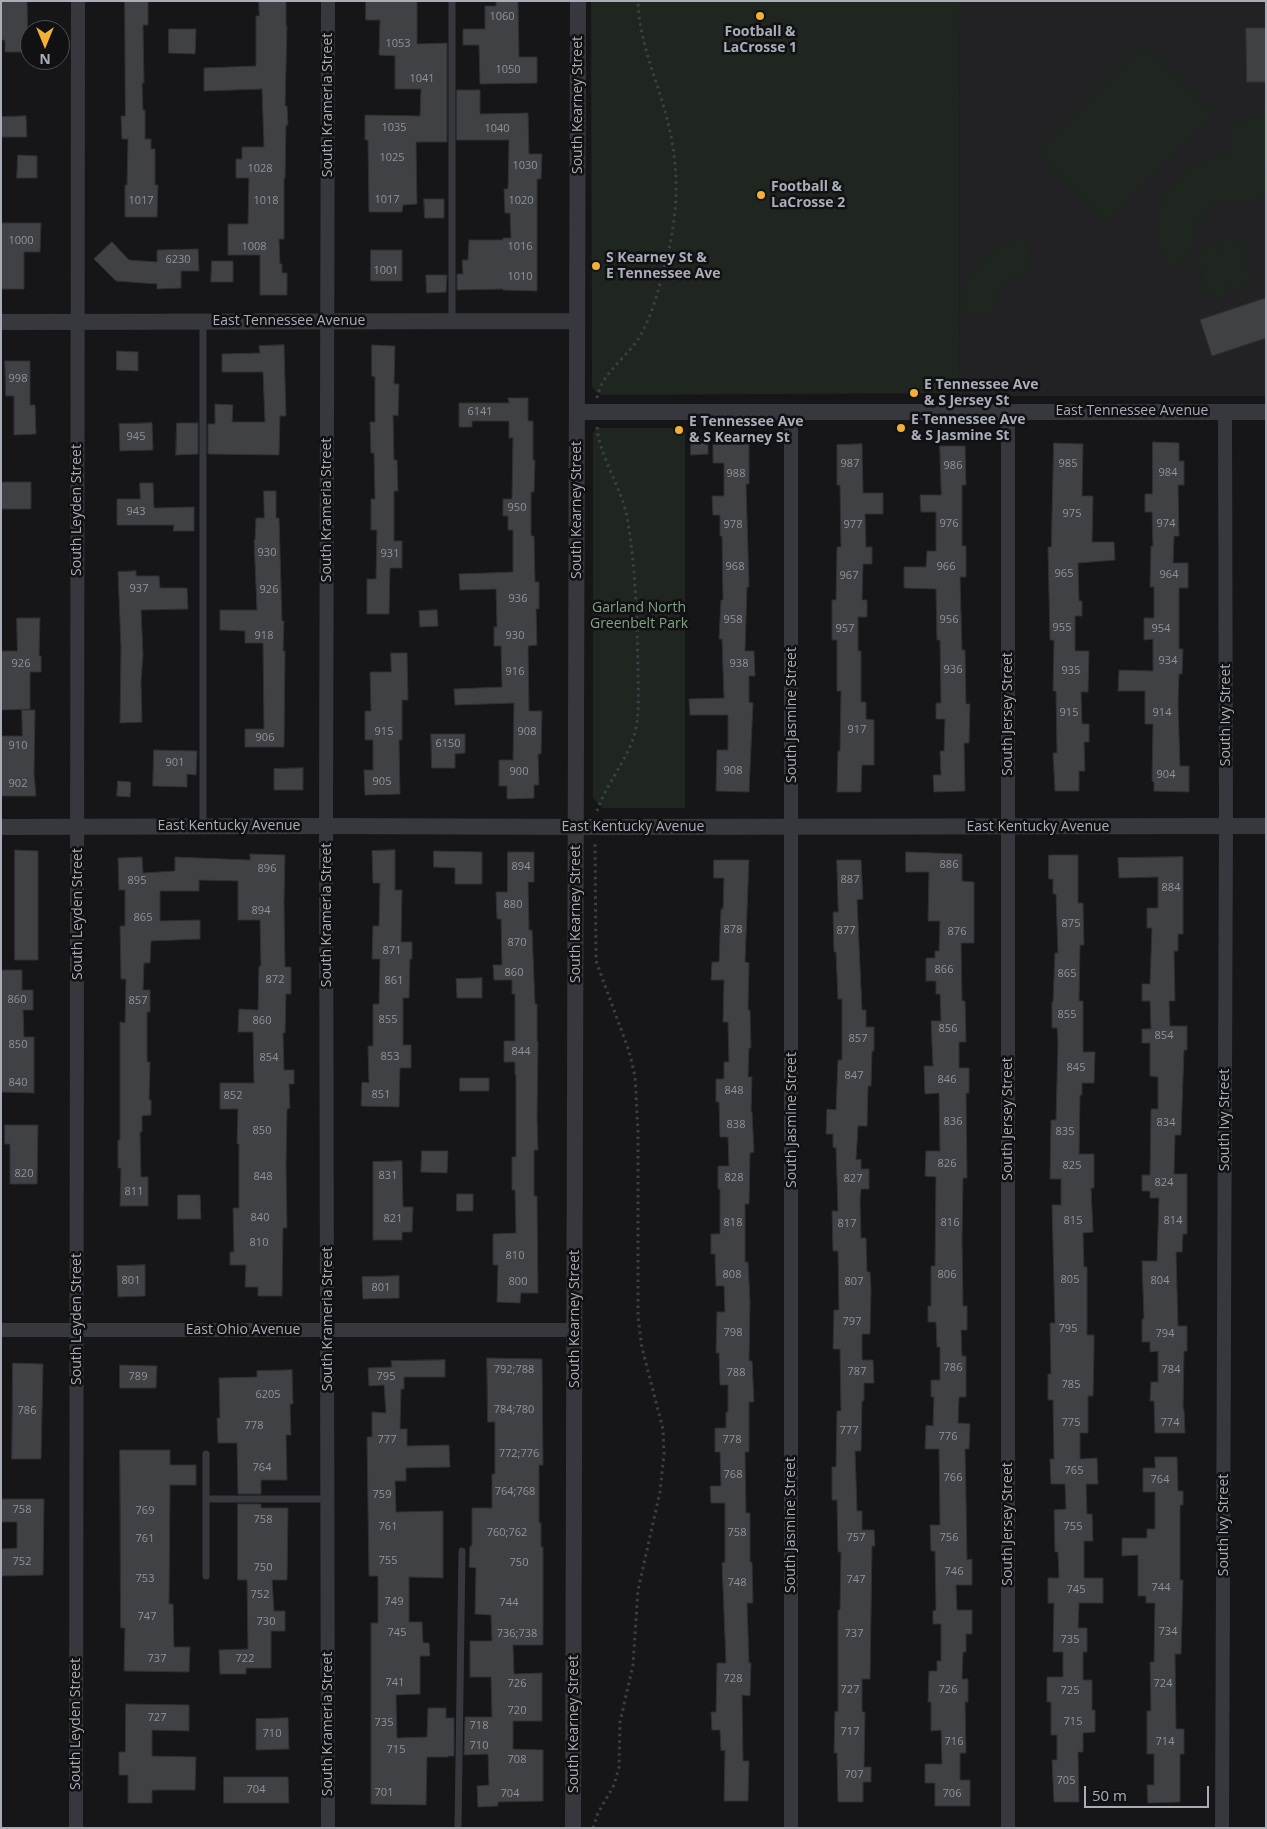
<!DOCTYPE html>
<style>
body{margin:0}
#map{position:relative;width:1267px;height:1829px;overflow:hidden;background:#161618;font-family:"Open Sans",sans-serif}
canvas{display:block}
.frame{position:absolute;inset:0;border:2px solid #a8adb8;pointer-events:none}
.north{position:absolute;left:20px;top:20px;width:50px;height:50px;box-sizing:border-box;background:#111113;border:1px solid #4d4f55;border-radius:50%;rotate:180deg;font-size:14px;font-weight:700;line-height:20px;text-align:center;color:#a8adb8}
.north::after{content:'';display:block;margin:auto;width:18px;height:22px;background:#f2b134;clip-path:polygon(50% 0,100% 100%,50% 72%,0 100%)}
.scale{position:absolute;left:1084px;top:1786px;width:125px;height:22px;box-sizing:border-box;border:2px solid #a8adb8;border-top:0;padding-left:6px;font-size:15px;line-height:18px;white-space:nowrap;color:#a8adb8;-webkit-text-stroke:4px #111113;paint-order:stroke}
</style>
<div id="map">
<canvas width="1267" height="1829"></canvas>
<div class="frame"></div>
<div class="north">N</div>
<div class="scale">50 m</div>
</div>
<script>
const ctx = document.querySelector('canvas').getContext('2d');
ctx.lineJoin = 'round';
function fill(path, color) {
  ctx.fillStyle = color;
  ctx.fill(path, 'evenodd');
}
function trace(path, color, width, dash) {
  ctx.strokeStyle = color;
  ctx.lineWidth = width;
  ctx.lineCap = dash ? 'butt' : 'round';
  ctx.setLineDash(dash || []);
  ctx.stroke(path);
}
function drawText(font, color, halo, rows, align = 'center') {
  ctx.font = font + ' "Open Sans",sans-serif';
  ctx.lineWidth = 5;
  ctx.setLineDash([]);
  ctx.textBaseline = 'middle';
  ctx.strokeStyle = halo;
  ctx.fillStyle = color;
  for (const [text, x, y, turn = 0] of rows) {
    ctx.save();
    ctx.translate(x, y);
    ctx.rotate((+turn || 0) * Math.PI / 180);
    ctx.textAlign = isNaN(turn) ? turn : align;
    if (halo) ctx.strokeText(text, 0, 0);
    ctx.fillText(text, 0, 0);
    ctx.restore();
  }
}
fill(new Path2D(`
 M960,1H1266V396H959Z`), '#222225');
fill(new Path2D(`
 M591,1H960L959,393L603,395C597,393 594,391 592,386Z
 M1144,44L1214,113L1105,223L1036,154Z
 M1266,107V170H1263C1266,176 1267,182 1266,189C1263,211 1231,197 1217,203C1197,212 1192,237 1191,257L1168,268C1150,232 1156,190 1192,166C1203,159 1216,157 1229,155V129L1251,118Z
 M1025,235L1032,270C1008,274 995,291 992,315L961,313C962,271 986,247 1025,235Z
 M1226,236L1249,248L1242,262L1255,269L1242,293L1229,287L1221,301L1197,288L1205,274L1192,267L1205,242L1218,249Z
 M597,428H685V808H602L593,798V433Z`), '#1e261f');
const building = new Path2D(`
 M1,1H27L28,52H5V40H1Z
 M125,1H148V25H143L144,83H142L143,110H145V139H151V149H155V185H158L157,217H125V185H127L128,139H122L121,116H125Z
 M259,1H286V26H287L285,106H287L288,125H286L285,178H284V239H279L280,264H282V273H287V295H260V255H228V224H248L249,178H236V159H242V147H264L262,89L204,91V68L256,66V16H259Z
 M366,1H417V44L447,43V142H416L417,204L403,205L402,212H369L368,140H365V115L420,116L421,89H395V56L379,55L380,20H366Z
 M496,1H518L519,57H537V83L480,84L479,45H463V29H485V6H496Z
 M1246,28H1266V82H1247Z
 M169,29H196L195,54L169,53Z
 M457,90H480V114L528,113L529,154H542L541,179H537V291L503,290V289L457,290V274H463L462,260H468L469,240H503V238H511L510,213H505L504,189H508L509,140H457Z
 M26,116L27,137H1V117Z
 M18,155L37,156V178H17Z
 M424,199H444V218H425Z
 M1,223H41L40,252H24V289H1Z
 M112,242L129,260L157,262V250L198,249L199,271H181V288L157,289V284L116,281L94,259Z
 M371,250H402V281H371Z
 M212,261H233V282H211Z
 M426,275H447L446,292L427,293Z
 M1266,298V338L1212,356L1200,320Z
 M284,345L286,416H280L279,455L208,454V424H215V404L233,405L232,422H265L263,372H222V354L260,353L259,346Z
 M372,345L395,346L394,384H399L398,416L393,415L394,460H397L398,491H394V541H402V568H390L389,614H367V579H376L377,530H371V499H375L374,453H371L370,422H375V377L372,376Z
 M117,351L138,352V371L117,370Z
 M5,361H30V405H35L36,434L14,435V396H6Z
 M508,398H528V421H533V460H535L534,492H531V536H534L535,582H539V609H536L537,645L528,646L529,711H542L541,754H538L539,785H534V798L507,799V786H499V760H513L514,703L455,705L454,689L502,687L501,646H494V627H497L496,589L460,590L459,574L513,572V530H508V516H503V499H512L513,438H509V421H472V427H459V403H509Z
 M152,423L153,450L120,451L119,424Z
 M177,423H198V454L176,455Z
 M691,438H708V454L691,455Z
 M1153,442L1179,443V461H1184V485H1178L1179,536H1174L1173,563H1188V588H1179V649H1183L1182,674H1179L1178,704L1180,766H1189V792L1154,791V782L1152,781L1153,724H1145V691H1118L1119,670L1153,671V639L1144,640V618H1154V587H1150L1151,546H1153L1152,512H1145V494H1152Z
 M1054,443L1083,444L1082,496H1093L1092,542H1114L1115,560L1078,563L1079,601H1082V616H1075V651H1089L1088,692H1081L1082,724H1089V742H1084L1085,771H1079V791H1055L1053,753H1057L1056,691H1053L1054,640H1050L1048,547H1051Z
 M749,444V484H746L749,587H747L745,651H754L755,676H749V702L753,703L749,792L716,791L717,750H728V715H690L689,699L724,698L722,639H719L721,600H723L722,536H720V515H713L712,496H724V463H713V445Z
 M862,444L863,493H883V514H865L866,547H872V564H863L862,600H867V617H858V651H861V702H866V719L874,720V765H862L861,792H837L838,751H840L841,691H837V640H832V600H836L837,547H841L840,485H837V445Z
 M940,446H965L966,485H962V546H966V577H960L962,650H965L966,704H970L969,743H964L965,791L934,792L933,775H941L940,751H944L945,719H936V703H941L940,640H937L936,589L904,588V567H926L927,551H936V512H921L920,495H941Z
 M1,482H31V509H1Z
 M140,483H153L154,508L194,507V531H173L174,525H117V499H140Z
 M264,491H276V518H279L282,621H284L283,651H285L284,747H245V729H264L263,643H245V631L220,630V610H257L254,540H255L256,518H264Z
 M136,571V576H159L160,588H187L188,609L141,610L143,655L141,681L142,722L120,723L121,647L118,572Z
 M437,610L438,626L420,627L419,611Z
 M17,618H40L39,656H41V672H30V709L1,710V651H17Z
 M391,653H407L408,700H402V740H399L400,794L365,795L364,770H373V740H365V711H371L370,672H391Z
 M22,710H35L34,773L36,796H1V736H22Z
 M431,734H465V753L455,754V768H432Z
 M154,750L197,751L196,775L187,774V787L153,786Z
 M303,768V790H274V769Z
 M118,781L131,782L130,797L117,796Z
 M15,850L38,851V960H15Z
 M395,850V890H402L401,942H412V959H410L409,998H403V1045H411V1068H400L399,1107L361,1106L362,1082L369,1083L368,1046H373V1004H379L380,959H372L373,926H379L380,883H373L372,851Z
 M434,851L482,852V884H455V868L434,867Z
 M508,852H534V882H528L529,930H532L535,1004H537V1041H538L537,1118L538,1150H534V1196H537L538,1293H521L520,1303L497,1302L498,1265H493V1234L516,1233L515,1190H512V1157H516V1075H515V1062H504V1041H515V994H512V980H494L493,965H502L501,919H497L496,892H507Z
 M906,852L962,854V881L974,882V943H961L962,1001H965L966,1042H959V1068H969V1093H966L967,1178H963L962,1240L963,1306H967V1330H961L962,1356H966V1397H959L958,1423L970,1424L969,1449H965L966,1500L967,1560L972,1559V1585H956L957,1610H972V1634H966V1652H963L962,1679H968V1702H965L966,1753H960V1780H970V1806H935V1783H925V1764H942L941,1730L931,1731V1702H928L929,1671H937V1661H941V1624H933V1611L936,1610L935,1551H931L930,1525H940L939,1449H925L926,1425L933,1426L934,1397H931V1380H940V1347H937L936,1322H928V1306H931V1266H935L936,1177L925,1176L926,1151H940L939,1093L925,1094L924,1066H933L931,1021H941L940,994H936V981H926V958H935V951H939L940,921H928L929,872H906Z
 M250,854L285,855L284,902L285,967H291V994H286L285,1033H283L284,1070H294V1084H289L290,1108L287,1109L286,1164L287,1228H283L282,1296H258V1287H245L246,1265H230V1252H234L233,1208H239V1144H237L238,1109H220V1083H254L253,1032H238L239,1009L258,1010L259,966H261L260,920H238V881L199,880V891H160V921L200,920V939L151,941L150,963H144L143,990H150V1012H147V1062H150L149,1100H151V1115L142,1116V1132H140L141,1177H148V1206H120L121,1168H118V1140H120V1022L125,1023L126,979H121L120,926H125V890H119L118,858L142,857L143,873L175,871V857L250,860Z
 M1049,855H1078V903H1083L1084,945H1080L1079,1001H1083V1052H1095L1094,1083H1082V1095H1080L1079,1154H1094V1188H1091L1093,1232L1083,1233L1084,1267H1087V1335H1094V1349L1093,1396H1088V1433H1080V1459L1097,1458L1098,1484H1086L1087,1514H1092L1093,1541H1084V1578H1103V1603H1079L1078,1628H1087V1652H1083V1680H1092V1710H1095V1732L1083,1733V1752H1078L1079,1802H1054L1052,1760H1057V1735H1051V1702H1047V1677H1063V1652H1053L1054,1603H1048V1578H1059L1058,1552H1055L1054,1510L1066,1509L1065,1484H1051L1050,1459H1054L1053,1400H1048V1374H1051L1050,1323H1055L1052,1205H1061V1179H1050L1051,1120H1056L1058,1044L1057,1028H1052V1002H1053L1055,953H1058L1056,894H1053V879H1049Z
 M1183,857V934H1178V951H1174L1175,1001H1169L1170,1026H1187V1050H1184L1181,1135H1175L1174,1174H1187V1234H1183L1182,1252H1176L1178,1326H1187V1351H1184L1183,1409H1184L1185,1433H1155L1154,1401H1150L1151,1382H1158V1351L1150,1352V1342H1142V1319H1144L1142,1261H1157L1159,1198H1150V1191H1142V1175H1150L1151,1109H1158V1077L1150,1076V1043H1142V1029H1151L1150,1001H1142V984H1150L1152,928H1147V908H1158V877L1119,878L1118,858Z
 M714,860H749L745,962L749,963L748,1010H750L751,1048H749L748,1077H752L751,1112H752L754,1152L750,1153L749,1204H745V1262H748L750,1301L749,1361H752L754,1402H749V1452H745L746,1513H750V1562H752L753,1603H747L749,1663H751L750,1696L742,1695L743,1761H749L748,1801H724L725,1750L721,1751L720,1730H712L711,1712H716L717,1663H726L722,1563L725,1562V1503H711L710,1486H721L720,1452H715V1428H726V1412H728V1385H720L719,1353H716L717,1312H725L724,1286H716L715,1254H711V1234H720V1189H718V1166H729L728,1137H720L719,1102H716V1079H724V1062H729L728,1022H723L724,980H711L712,962H719L721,909H723L724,878H714Z
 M837,860H861L863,899L857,900L862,1010H866V1027H874V1051H872L871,1086H868L867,1126H858L856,1160L861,1159V1169H869V1189H861L860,1199L861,1238H866L867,1272H870L871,1290L870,1334H862V1360H873L874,1383H864V1401H862L861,1451H855L857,1511H862V1530H874L875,1546H872L870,1679H862V1712H865L864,1767H871V1782H863V1802H838L837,1753H834L835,1711L838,1712V1610H840L841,1552H838L837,1500H832V1467H836L837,1411H841L840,1349H833L834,1310H839L838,1251H833L832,1211H838L836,1148L833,1147V1134H826L827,1109L836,1110L838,1060H842V999H838L836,952H834L833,912H838Z
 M1,970H22V990H33V1010H23L24,1037H34V1093L1,1092Z
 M482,978V998H457L456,979Z
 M460,1078H489V1091H460Z
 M5,1125H38L37,1184H10V1144H5Z
 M422,1151H448L447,1173L421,1172Z
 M402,1161L403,1207H413L412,1232H402V1240H373V1162Z
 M457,1194H473V1211H457Z
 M178,1195H200L201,1219H178Z
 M145,1265V1296L118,1297L117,1266Z
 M399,1276V1298L363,1299L362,1277Z
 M487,1358L542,1359L543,1465H539V1523H541V1547H543V1645H513L514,1674L542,1673V1721H513V1749L543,1750V1801L498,1802V1806L478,1807L477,1786L489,1785L488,1754L464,1755L465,1717H492L491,1677H470V1641H492L491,1615L475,1614L476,1568L469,1567L470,1546H472V1508H492V1474H495V1422H488Z
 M445,1360V1377H404V1389H401L400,1429H407V1446L449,1445L450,1467L406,1468V1481H395L396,1512L443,1511V1578L409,1577V1622H422L423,1643H429L430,1656H420V1694L396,1695L397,1738L427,1737L428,1708H446V1718H454V1756H448V1757H427L426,1805L371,1804V1623H378V1576H369L367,1437H372V1412L386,1413L384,1385L369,1386L368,1368L392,1367L391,1361Z
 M13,1363L43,1364L41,1459H12Z
 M120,1365L157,1366L156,1388H120Z
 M292,1370L293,1404H290L291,1435H286L287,1480H261V1494H238L237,1443H218L217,1418H220L219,1378L257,1377V1371Z
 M120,1450H170V1465H196V1485H170L169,1604H173L174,1647H190L189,1672L124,1671L125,1628H121Z
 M1155,1457H1177L1178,1491H1183V1505H1180V1580H1183L1181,1654H1175L1176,1729H1184V1754H1180V1802L1148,1803L1147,1785H1154V1754H1147V1711H1151L1150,1662H1154L1155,1603H1146V1596H1138V1555L1122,1556V1538H1147V1529H1155V1492H1143V1468H1155Z
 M1,1499H44L43,1575L1,1576V1549L17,1548V1522H1Z
 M238,1504H261V1508H288L287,1580H272L274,1611H285V1631H271V1668H246V1674H220L219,1650L248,1649L247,1580H238Z
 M126,1704L189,1705V1731L152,1730V1756L196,1757L195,1790H152V1803H128V1775H119V1752H125Z
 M288,1718L289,1749L256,1750V1719Z
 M224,1777H288L289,1803H224Z`);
fill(building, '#404145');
trace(building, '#303034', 1);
trace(new Path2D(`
 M597,398C602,372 627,358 640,336C652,316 659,288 665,265C679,214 680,166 666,115C656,77 639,41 638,1
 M597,427C600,458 621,486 627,517C636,568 637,620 638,672C638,693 640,716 634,736C626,762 606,784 597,811
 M593,1828L598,1813L614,1785L619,1767L620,1722L633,1665L638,1590L660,1492L664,1454L663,1429L642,1348L638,1317V1132L635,1076L629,1051L596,961L595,842`), '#3d3f44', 3, [2.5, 4]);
trace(new Path2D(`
 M452,1V321
 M203,322V826
 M206,1454V1576
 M206,1499H328
 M458,1828L462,1551`), '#37383d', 7);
trace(new Path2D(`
 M328,1L326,826L328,1828
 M1008,411V1828
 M791,412V1828
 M1,1330H575
 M76,1828L78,1
 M1222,1828L1226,826L1225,412`), '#37383d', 14);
trace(new Path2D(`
 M1,322L577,321
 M577,412H1266
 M1,827L326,826L596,827L1266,826
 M573,1828L578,1`), '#37383d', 16);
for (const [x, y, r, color] of [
 [760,16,5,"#f2b134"],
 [761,195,5,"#f2b134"],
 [596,266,5,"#f2b134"],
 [914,393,5,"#f2b134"],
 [901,428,5,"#f2b134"],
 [679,430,5,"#f2b134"]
]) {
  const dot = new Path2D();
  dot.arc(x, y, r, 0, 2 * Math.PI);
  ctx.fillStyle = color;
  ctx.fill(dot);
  trace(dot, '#111113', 2);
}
drawText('11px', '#8e929b', null, [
 ["1060",502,17],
 ["1053",398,44],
 ["1050",508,70],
 ["1041",422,79],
 ["1035",394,128],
 ["1040",497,129],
 ["1025",392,158],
 ["1030",525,166],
 ["1028",260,169],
 ["1017",387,200],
 ["1017",141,201],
 ["1018",266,201],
 ["1020",521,201],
 ["1000",21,241],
 ["1008",254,247],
 ["1016",520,247],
 ["6230",178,260],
 ["1001",386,271],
 ["1010",520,277],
 ["998",18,379],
 ["6141",480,412],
 ["945",136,437],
 ["987",850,464],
 ["985",1068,464],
 ["986",953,466],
 ["984",1168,473],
 ["988",736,474],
 ["950",517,508],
 ["943",136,512],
 ["975",1072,514],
 ["976",949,524],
 ["974",1166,524],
 ["978",733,525],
 ["977",853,525],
 ["930",267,553],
 ["931",390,554],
 ["968",735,567],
 ["966",946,567],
 ["965",1064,574],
 ["964",1169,575],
 ["967",849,576],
 ["937",139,589],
 ["926",269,590],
 ["936",518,599],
 ["958",733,620],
 ["956",949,620],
 ["955",1062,628],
 ["957",845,629],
 ["954",1161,629],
 ["918",264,636],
 ["930",515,636],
 ["934",1168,661],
 ["926",21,664],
 ["938",739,664],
 ["936",953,670],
 ["935",1071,671],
 ["916",515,672],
 ["915",1069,713],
 ["914",1162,713],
 ["917",857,730],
 ["915",384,732],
 ["908",527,732],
 ["906",265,738],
 ["6150",448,744],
 ["910",18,746],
 ["901",175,763],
 ["908",733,771],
 ["900",519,772],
 ["904",1166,775],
 ["905",382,782],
 ["902",18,784],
 ["886",949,865],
 ["894",521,867],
 ["896",267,869],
 ["887",850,880],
 ["895",137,881],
 ["884",1171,888],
 ["880",513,905],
 ["894",261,911],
 ["865",143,918],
 ["875",1071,924],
 ["878",733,930],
 ["877",846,931],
 ["876",957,932],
 ["870",517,943],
 ["871",392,951],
 ["866",944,970],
 ["860",514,973],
 ["865",1067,974],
 ["872",275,980],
 ["861",394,981],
 ["860",17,1000],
 ["857",138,1001],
 ["855",1067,1015],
 ["855",388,1020],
 ["860",262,1021],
 ["856",948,1029],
 ["854",1164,1036],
 ["857",858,1039],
 ["850",18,1045],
 ["844",521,1052],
 ["853",390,1057],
 ["854",269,1058],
 ["845",1076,1068],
 ["847",854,1076],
 ["846",947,1080],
 ["840",18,1083],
 ["848",734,1091],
 ["851",381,1095],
 ["852",233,1096],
 ["836",953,1122],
 ["834",1166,1123],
 ["838",736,1125],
 ["850",262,1131],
 ["835",1065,1132],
 ["826",947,1164],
 ["825",1072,1166],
 ["820",24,1174],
 ["831",388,1176],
 ["848",263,1177],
 ["828",734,1178],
 ["827",853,1179],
 ["824",1164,1183],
 ["811",134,1192],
 ["840",260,1218],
 ["821",393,1219],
 ["815",1073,1221],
 ["814",1173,1221],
 ["818",733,1223],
 ["816",950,1223],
 ["817",847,1224],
 ["810",259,1243],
 ["810",515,1256],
 ["808",732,1275],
 ["806",947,1275],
 ["805",1070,1280],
 ["801",131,1281],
 ["804",1160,1281],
 ["800",518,1282],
 ["807",854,1282],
 ["801",381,1288],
 ["797",852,1322],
 ["795",1068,1329],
 ["798",733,1333],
 ["794",1165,1334],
 ["786",953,1368],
 ["792;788",514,1370],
 ["784",1171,1370],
 ["787",857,1372],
 ["788",736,1373],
 ["789",138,1377],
 ["795",386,1377],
 ["785",1071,1385],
 ["6205",268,1395],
 ["784;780",514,1410],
 ["786",27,1411],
 ["775",1071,1423],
 ["774",1170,1423],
 ["778",254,1426],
 ["777",849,1431],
 ["776",948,1437],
 ["777",387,1440],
 ["778",732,1440],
 ["772;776",519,1454],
 ["764",262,1468],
 ["765",1074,1471],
 ["768",733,1475],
 ["766",953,1478],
 ["764",1160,1480],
 ["764;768",515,1492],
 ["759",382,1495],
 ["758",22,1510],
 ["769",145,1511],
 ["758",263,1520],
 ["761",388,1527],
 ["755",1073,1527],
 ["760;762",507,1533],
 ["758",737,1533],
 ["757",856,1538],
 ["756",949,1538],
 ["761",145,1539],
 ["755",388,1561],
 ["752",22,1562],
 ["750",519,1563],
 ["750",263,1568],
 ["746",954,1572],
 ["753",145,1579],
 ["747",856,1580],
 ["748",737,1583],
 ["744",1161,1588],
 ["745",1076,1590],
 ["752",260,1595],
 ["749",394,1602],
 ["744",509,1603],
 ["747",147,1617],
 ["730",266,1622],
 ["734",1168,1632],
 ["745",397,1633],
 ["736;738",517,1634],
 ["737",854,1634],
 ["735",1070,1640],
 ["737",157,1659],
 ["722",245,1659],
 ["728",733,1679],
 ["741",395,1683],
 ["726",517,1684],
 ["724",1163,1684],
 ["727",850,1690],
 ["726",948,1690],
 ["725",1070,1691],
 ["720",517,1711],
 ["727",157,1718],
 ["715",1073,1722],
 ["735",384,1723],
 ["718",479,1726],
 ["717",850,1732],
 ["710",272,1734],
 ["716",954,1742],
 ["714",1165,1742],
 ["710",479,1746],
 ["715",396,1750],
 ["708",517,1760],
 ["707",854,1775],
 ["705",1066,1781],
 ["704",256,1790],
 ["701",384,1793],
 ["704",510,1794],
 ["706",952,1794]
]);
drawText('bold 14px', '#a8adb8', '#111113', [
 ["Football &",760,32,"center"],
 ["LaCrosse 1",760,48,"center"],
 ["Football &",771,187],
 ["LaCrosse 2",771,203],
 ["S Kearney St &",606,258],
 ["E Tennessee Ave",606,274],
 ["E Tennessee Ave",924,385],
 ["& S Jersey St",924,401],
 ["E Tennessee Ave",911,420],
 ["& S Jasmine St",911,436],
 ["E Tennessee Ave",689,422],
 ["& S Kearney St",689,438]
], 'left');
drawText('14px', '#a8adb8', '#111113', [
 ["South Krameria Street",328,105,-90],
 ["South Kearney Street",578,105,-90],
 ["East Tennessee Avenue",289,321],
 ["East Tennessee Avenue",1132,411],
 ["South Leyden Street",77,510,-90],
 ["South Krameria Street",327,510,-90],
 ["South Kearney Street",577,510,-90],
 ["South Jersey Street",1008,714,-90],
 ["South Jasmine Street",792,715,-90],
 ["South Ivy Street",1226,715,-90],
 ["East Kentucky Avenue",229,826],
 ["East Kentucky Avenue",633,827],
 ["East Kentucky Avenue",1038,827],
 ["South Leyden Street",78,914,-90],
 ["South Kearney Street",576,914,-90],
 ["South Krameria Street",327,915,-90],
 ["South Jersey Street",1008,1119,-90],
 ["South Jasmine Street",792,1120,-90],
 ["South Ivy Street",1225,1120,-90],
 ["South Leyden Street",77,1319,-90],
 ["South Krameria Street",328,1319,-90],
 ["South Kearney Street",575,1319,-90],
 ["East Ohio Avenue",243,1330],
 ["South Jersey Street",1008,1524,-90],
 ["South Jasmine Street",791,1525,-90],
 ["South Ivy Street",1224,1525,-90],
 ["South Leyden Street",76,1724,-90],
 ["South Krameria Street",328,1724,-90],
 ["South Kearney Street",574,1724,-90]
]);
drawText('14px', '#7fa381', '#111113', [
 ["Garland North",639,608],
 ["Greenbelt Park",639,624]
]);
</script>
